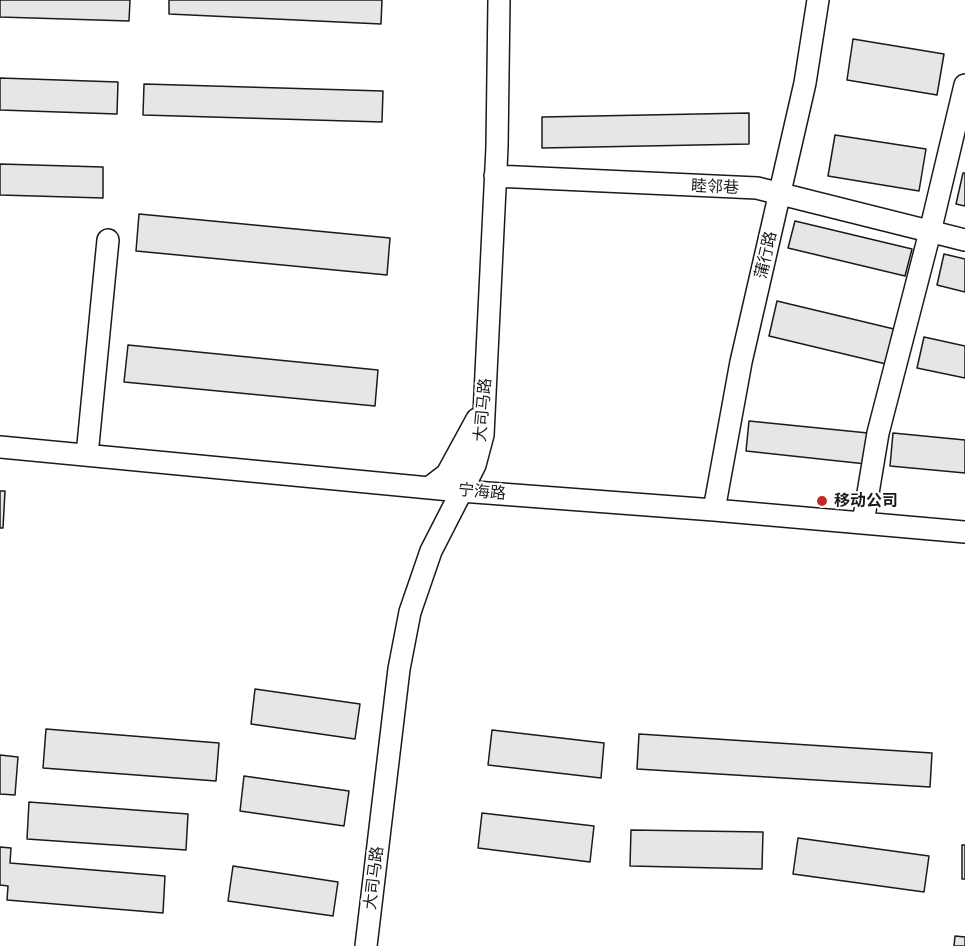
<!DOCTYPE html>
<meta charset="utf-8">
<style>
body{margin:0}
canvas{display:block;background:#fff}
</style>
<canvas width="965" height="946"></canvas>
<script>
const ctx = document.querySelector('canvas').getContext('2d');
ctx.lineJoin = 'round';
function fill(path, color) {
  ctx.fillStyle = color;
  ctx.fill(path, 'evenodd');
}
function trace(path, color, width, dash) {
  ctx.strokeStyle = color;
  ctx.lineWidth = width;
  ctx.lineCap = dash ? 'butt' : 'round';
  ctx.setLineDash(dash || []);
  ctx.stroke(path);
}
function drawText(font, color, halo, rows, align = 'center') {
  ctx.font = font + ' "Crimson Pro","Noto Sans SC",serif';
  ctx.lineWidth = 4.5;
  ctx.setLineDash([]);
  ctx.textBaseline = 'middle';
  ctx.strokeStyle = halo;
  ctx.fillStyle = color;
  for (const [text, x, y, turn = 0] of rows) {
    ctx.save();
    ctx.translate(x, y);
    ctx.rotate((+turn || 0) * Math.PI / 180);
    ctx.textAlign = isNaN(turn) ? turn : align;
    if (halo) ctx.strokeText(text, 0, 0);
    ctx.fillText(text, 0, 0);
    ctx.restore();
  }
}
const building = new Path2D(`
 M0,0H130L129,21L0,17Z
 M169,0H382L381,24L169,14Z
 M853,39L944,54L937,95L847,80Z
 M0,78L118,82L117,114L0,110Z
 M144,84L383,91L382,122L143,115Z
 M749,113V144L542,148V117Z
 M835,135L926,149L919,191L828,176Z
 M0,164L103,167V198L0,195Z
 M963,173H965V206L956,204Z
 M139,214L390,238L387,275L136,251Z
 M795,221L912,249L905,276L788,248Z
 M944,254L965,259V292L937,285Z
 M777,301L894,329L886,364L769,336Z
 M924,337L965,346V378L917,368Z
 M128,345L378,370L375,406L124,382Z
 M749,421L868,433L866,464L746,451Z
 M893,433L965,440V473L890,466Z
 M0,491H5L3,528H0Z
 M255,689L360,704L355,739L251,724Z
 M46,729L219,743L216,781L43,768Z
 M492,730L604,743L601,778L488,765Z
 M639,734L932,753L930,787L637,769Z
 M0,755L18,757L15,795L0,794Z
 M244,776L349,791L344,826L240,811Z
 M29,802L188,814L186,850L27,839Z
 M482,813L594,826L590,862L478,848Z
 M631,830L763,832L762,869L630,866Z
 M798,838L929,856L924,892L793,874Z
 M962,845H965V879H962Z
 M0,847L11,848L10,863L165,876L163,913L7,900L8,886L0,885Z
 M233,866L338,882L333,916L228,901Z
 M955,936L965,937V946H954Z`);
fill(building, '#e6e6e6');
trace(building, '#1a1a1a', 1.5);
const minor = new Path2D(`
 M495,176L757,188L965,240
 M0,447L461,491L714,510L965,532
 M87,455L108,240
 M430,487L447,474L477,419
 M714,510L741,362L805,83L818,0
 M863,523L878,433L930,232L965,85
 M366,946L399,669L410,612L431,551L475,465L483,435L497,147L499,0`);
trace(minor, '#1a1a1a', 24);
trace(minor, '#fff', 21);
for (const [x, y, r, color] of [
 [822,501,6,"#c62828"]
]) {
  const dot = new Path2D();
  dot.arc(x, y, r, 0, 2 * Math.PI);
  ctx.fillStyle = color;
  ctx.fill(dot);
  trace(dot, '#fff', 2);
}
drawText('16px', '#1a1a1a', '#fff', [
 ["睦邻巷",715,187,3],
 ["蒲行路",766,255,-77],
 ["大司马路",483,410,-85],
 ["宁海路",482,492,5],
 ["大司马路",374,878,-83]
]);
drawText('bold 16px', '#1a1a1a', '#fff', [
 ["移动公司",834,501]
], 'left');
</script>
